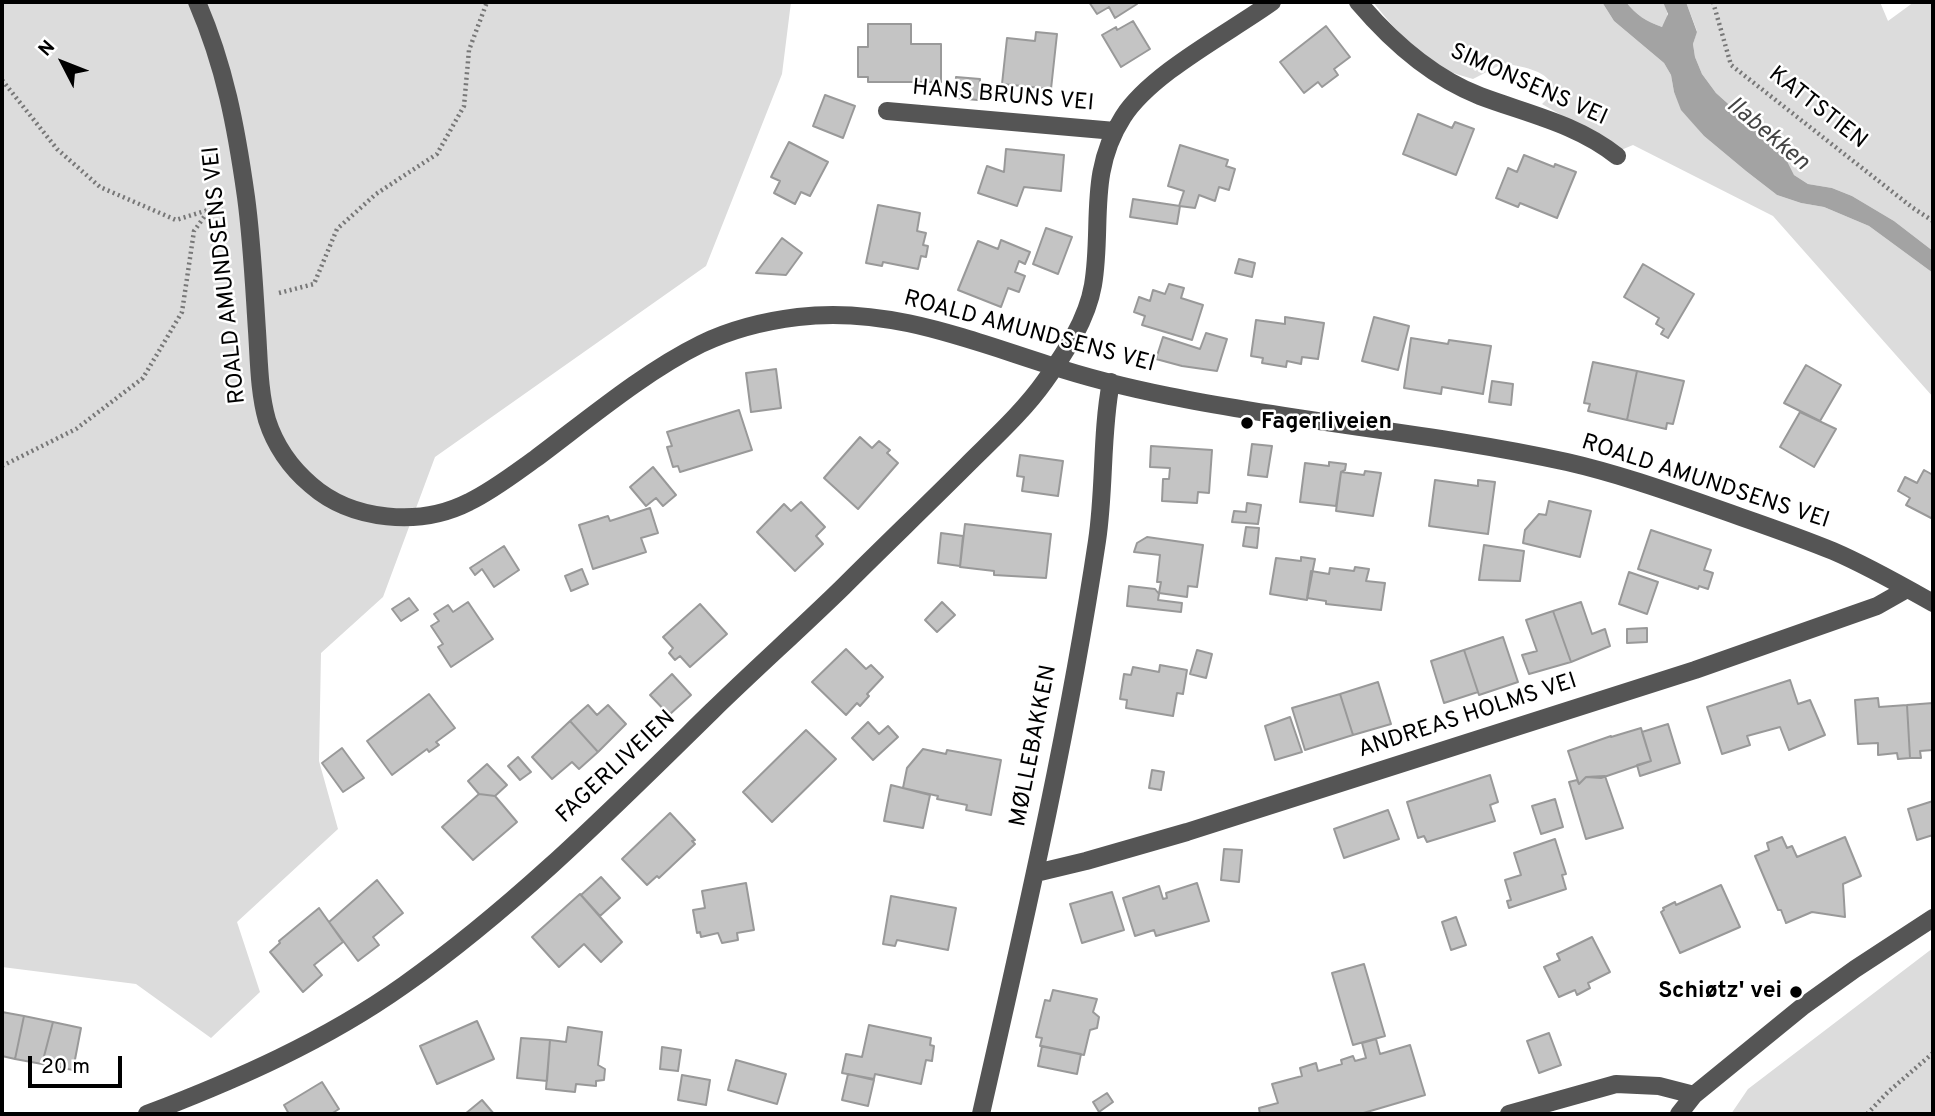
<!DOCTYPE html>
<meta charset="utf-8">
<style>
body{margin:0}
#map{position:relative;width:1935px;height:1116px;overflow:hidden;background:#fff;font-family:Overpass,sans-serif}
canvas{display:block}
.frame{position:absolute;inset:0;border:4px solid #000;pointer-events:none}
.north{position:absolute;left:28px;top:28px;width:70px;height:70px;-webkit-text-stroke:5px #fff;paint-order:stroke;rotate:312deg;font-size:19px;font-weight:700;line-height:28px;text-align:center;color:#000}
.north::after{content:'';display:block;margin:auto;width:24px;height:32px;background:#000;clip-path:polygon(50% 0,100% 100%,50% 72%,0 100%)}
.scale{position:absolute;left:28px;top:1056px;width:94px;height:32px;box-sizing:border-box;border:4px solid #000;border-top:0;padding-left:9px;font-size:21px;line-height:24px;white-space:nowrap;color:#000;-webkit-text-stroke:5px #fff;paint-order:stroke}
</style>
<div id="map">
<canvas width="1935" height="1116"></canvas>
<div class="frame"></div>
<div class="north">N</div>
<div class="scale">20 m</div>
</div>
<script>
const ctx = document.querySelector('canvas').getContext('2d');
ctx.lineJoin = 'round';
function fill(path, color) {
  ctx.fillStyle = color;
  ctx.fill(path, 'evenodd');
}
function trace(path, color, width, dash) {
  ctx.strokeStyle = color;
  ctx.lineWidth = width;
  ctx.lineCap = dash ? 'butt' : 'round';
  ctx.setLineDash(dash || []);
  ctx.stroke(path);
}
function drawText(font, color, halo, rows, align = 'center') {
  ctx.font = font + ' Overpass,sans-serif';
  ctx.lineWidth = 5;
  ctx.setLineDash([]);
  ctx.textBaseline = 'middle';
  ctx.strokeStyle = halo;
  ctx.fillStyle = color;
  for (const [text, x, y, turn = 0] of rows) {
    ctx.save();
    ctx.translate(x, y);
    ctx.rotate((+turn || 0) * Math.PI / 180);
    ctx.textAlign = isNaN(turn) ? turn : align;
    if (halo) ctx.strokeText(text, 0, 0);
    ctx.fillText(text, 0, 0);
    ctx.restore();
  }
}
fill(new Path2D(`
 M2,2H791L782,74L706,266L435,457L383,597L321,653L319,761L338,829L237,922L260,992L211,1038L136,984L2,967Z
 M1373,2H1602L1614,21L1664,63L1671,75L1674,92L1682,110L1704,136L1746,171L1777,195L1801,203L1824,207L1869,226L1933,273V397L1773,216L1633,145L1621,150L1542,104L1549,97L1553,86C1545,69 1521,67 1504,63L1473,79C1464,76 1455,74 1446,70C1416,55 1393,27 1373,2Z
 M1626,2H1663C1668,12 1670,18 1662,27C1646,21 1636,15 1626,2Z
 M1686,2H1880L1888,21L1914,2H1933V251L1894,221L1852,196L1832,188L1808,184L1794,175L1783,153L1716,93L1702,74L1695,57L1693,44L1697,31Z
 M1933,948V1114H1731L1748,1089Z`), '#dcdcdc');
fill(new Path2D(`
 M1602,2H1626C1636,15 1646,21 1662,27L1668,14L1663,2H1686L1697,32L1693,44L1695,57L1702,74L1716,93L1783,153L1794,175L1808,184L1832,188L1852,196L1894,221L1933,251V273L1869,226L1824,207L1801,203L1777,195L1746,171L1704,136L1681,110L1674,92L1671,75L1664,63L1614,21Z`), '#a3a3a3');
const building = new Path2D(`
 M1089,2H1136L1137,4L1115,18L1109,7L1097,14Z
 M1133,21L1150,49L1121,67L1102,35L1116,27L1117,30Z
 M868,24H911V44H941V82H868V77H858V47H868Z
 M1326,26L1350,57L1334,69L1338,75L1322,87L1318,82L1304,93L1280,62Z
 M1036,32L1057,34L1051,89L1002,84L1007,38L1035,41Z
 M956,77L980,79L978,100L955,98Z
 M825,95L855,106L843,138L813,126Z
 M1418,114L1452,128L1455,122L1474,129L1456,175L1403,154Z
 M789,142L828,162L810,196L801,192L795,204L774,193L780,181L771,177Z
 M1180,145L1228,160L1226,166L1235,169L1229,190L1219,187L1215,201L1199,195L1195,208L1179,206L1184,191L1168,186Z
 M1006,149L1064,155L1061,191L1024,187L1017,206L978,193L987,166L1004,172Z
 M1524,155L1554,167L1555,164L1576,172L1557,218L1520,203L1518,207L1496,198L1508,168L1517,172Z
 M1133,199L1180,206L1177,224L1130,217Z
 M878,205L920,213L917,231L926,233L923,245L928,246L926,257L921,256L918,269L883,262L882,266L866,263Z
 M1046,228L1072,237L1058,274L1033,264Z
 M782,238L802,253L786,275L756,273Z
 M1001,240L1030,252L1025,264L1019,261L1015,272L1025,276L1019,292L1008,288L1001,307L958,290L978,241L998,249Z
 M1239,259L1255,263L1252,277L1235,273Z
 M1643,264L1694,294L1668,338L1661,334L1664,329L1656,324L1659,318L1624,297Z
 M1169,284L1184,288L1181,298L1203,305L1192,340L1142,325L1145,316L1134,312L1139,297L1150,301L1153,290L1165,294Z
 M1285,317L1324,323L1318,359L1302,357L1301,364L1287,361L1286,367L1262,363L1263,358L1251,356L1256,320L1285,324Z
 M1374,317L1409,326L1398,370L1362,361Z
 M1206,333L1227,339L1217,371L1182,366L1156,359L1163,337L1200,349Z
 M1411,338L1448,344L1449,340L1491,346L1483,394L1442,387L1441,394L1404,388Z
 M1593,362L1637,371L1627,420L1588,411L1590,404L1584,403Z
 M1806,365L1841,385L1820,421L1784,403Z
 M776,369L781,408L751,412L746,373Z
 M1637,371L1684,381L1673,424L1667,423L1666,429L1627,420Z
 M1492,381L1513,384L1511,405L1489,402Z
 M739,410L752,450L680,472L678,466L673,467L667,447L672,446L667,432Z
 M1800,412L1836,429L1814,467L1780,447Z
 M860,437L872,448L879,441L890,450L887,453L898,463L858,509L824,478Z
 M1252,444L1272,446L1267,477L1248,475Z
 M1151,446L1212,450L1209,493L1198,492L1197,503L1162,501L1163,479H1169L1170,468L1150,467Z
 M1020,455L1063,461L1058,496L1022,491L1024,477L1017,476Z
 M1329,462L1346,464L1345,470L1341,472L1336,506L1300,502L1305,463L1329,466Z
 M653,467L676,495L663,506L656,498L646,506L630,487Z
 M1924,470L1933,475V519L1906,505L1910,498L1898,491L1905,477L1917,483Z
 M1365,471L1381,473L1373,516L1336,511L1341,472L1364,475Z
 M1435,480L1478,486V480L1495,482L1488,534L1429,526Z
 M1549,501L1591,511L1580,557L1523,543L1525,530L1539,514L1546,515Z
 M801,502L825,527L816,536L823,544L795,571L757,532L784,504L791,511Z
 M1247,503L1261,505L1258,524L1232,522L1234,511L1246,512Z
 M650,508L658,533L641,538L646,552L593,569L579,525L608,516L610,521Z
 M965,524L1051,534L1046,578L994,575V571L960,567Z
 M1246,527L1259,528L1257,548L1243,546Z
 M1651,530L1711,550L1704,570L1713,573L1708,589L1699,586L1698,589L1638,569Z
 M941,533L963,536L960,566L938,563Z
 M1147,537L1203,545L1197,587L1188,586L1187,597L1159,593L1161,582H1157L1160,555L1134,552L1137,543Z
 M1484,545L1524,551L1520,581L1479,580Z
 M504,546L519,570L494,587L482,569L475,575L470,568Z
 M1301,557L1315,559L1307,600L1270,594L1276,558L1301,561Z
 M1355,567L1369,569L1366,581L1385,583L1381,610L1326,604V601L1307,598L1311,571L1329,574L1330,568L1354,571Z
 M582,569L588,584L571,591L565,576Z
 M1629,572L1658,582L1647,614L1619,604Z
 M1129,586L1155,589L1159,594L1158,600L1182,603L1181,612L1127,606Z
 M409,598L418,610L401,621L392,609Z
 M468,602L493,639L451,667L438,647L443,644L431,626L439,621L434,614L448,605L453,612Z
 M942,602L955,615L937,632L925,620Z
 M1581,602L1592,634L1605,629L1610,646L1571,662L1553,611Z
 M700,604L727,634L690,667L680,656L675,660L669,653L673,648L663,637Z
 M1553,611L1571,662L1529,674L1522,655L1537,651L1526,620Z
 M1647,628V642L1627,643V629Z
 M1503,637L1518,682L1479,695L1464,650Z
 M846,649L866,669L871,665L883,677L867,694L869,696L860,706L857,703L846,715L812,682Z
 M1197,650L1212,654L1206,678L1190,674Z
 M1464,650L1478,692L1444,703L1431,661Z
 M1160,665L1187,670L1183,694L1177,693L1173,716L1126,708L1127,700L1120,699L1124,674L1131,675L1133,667L1159,672Z
 M672,674L691,695L669,715L650,695Z
 M1790,680L1798,704L1810,700L1825,735L1789,750L1780,727L1747,736L1750,745L1722,754L1707,707Z
 M1378,682L1391,724L1353,735L1340,694Z
 M429,694L455,728L436,742L439,745L429,752L427,749L392,775L367,741Z
 M1340,694L1353,735L1305,750L1292,708Z
 M1878,698L1879,707L1907,705L1910,758L1898,759L1897,753L1878,755V743L1858,744L1855,700Z
 M1933,703V750L1920,751L1921,758H1910L1907,705Z
 M588,705L597,715L608,705L626,724L598,752L570,721Z
 M1290,717L1302,752L1275,760L1265,726Z
 M570,721L598,752L579,769L572,762L552,779L532,757Z
 M868,722L879,734L888,726L898,737L873,760L852,738Z
 M1668,724L1680,763L1640,776L1637,765L1651,761L1642,732Z
 M1641,728L1651,761L1601,778L1586,777L1579,784L1568,751L1611,736V737Z
 M806,730L836,759L772,822L743,792Z
 M342,748L364,778L343,792L322,763Z
 M923,749L946,754L947,750L1001,760L991,815L966,810L967,805L937,799L938,796L903,788L907,768Z
 M518,757L531,772L520,780L508,766Z
 M487,764L507,785L495,796L479,794L468,781Z
 M1152,770L1164,772L1161,790L1149,788Z
 M1490,775L1498,802L1490,805L1495,821L1427,842L1424,836L1418,838L1407,802Z
 M1605,776L1623,828L1586,839L1569,782L1577,780L1579,784L1586,777Z
 M891,785L930,795L923,828L884,821Z
 M479,794L495,796L517,822L473,860L442,827Z
 M1555,799L1563,827L1541,834L1532,806Z
 M1933,801V835L1917,840L1908,809Z
 M1388,810L1399,839L1344,858L1334,829Z
 M670,813L695,840L692,841L695,844L659,878L657,876L647,885L622,859Z
 M1782,837L1787,848L1792,846L1797,857L1845,837L1861,876L1843,884L1845,917L1812,912L1786,923L1781,910H1778L1755,856L1769,850L1767,843Z
 M1555,839L1566,874L1562,875L1566,889L1509,908L1507,901L1511,900L1505,880L1521,875L1514,853Z
 M1224,849L1242,850L1239,882L1221,880Z
 M601,877L620,898L600,916L581,895Z
 M377,880L403,913L373,937L379,945L358,961L329,922Z
 M746,883L754,930L737,933L738,940L722,943L718,933L701,937L700,932L697,933L693,910L705,908L702,891Z
 M1197,883L1209,921L1156,936L1154,930L1135,936L1123,898L1159,886L1163,899L1167,898L1166,893Z
 M1721,885L1740,927L1680,953L1661,912L1664,910L1663,908L1675,902L1676,905Z
 M1112,892L1124,930L1082,943L1070,904Z
 M580,894L622,942L601,962L584,944L559,967L532,937Z
 M891,896L956,908L948,950L897,940L895,946L883,944Z
 M319,908L343,942L314,965L322,975L303,992L270,952L280,943L279,941Z
 M1456,917L1466,945L1451,950L1442,922Z
 M1592,937L1610,972L1588,983L1590,988L1577,995L1575,990L1559,997L1544,967L1560,960L1557,954Z
 M1364,964L1385,1036L1353,1045L1332,973Z
 M1053,990L1097,999L1093,1012L1099,1017L1097,1028L1090,1030L1084,1055L1040,1046L1042,1038L1036,1037L1045,1000L1050,1001Z
 M2,1012L24,1016L15,1059L2,1056Z
 M24,1016L53,1022L42,1064L15,1059Z
 M477,1021L494,1059L437,1084L420,1046Z
 M53,1022L81,1028L73,1070L42,1064Z
 M869,1025L931,1038L930,1045L934,1046L932,1061L926,1060L921,1084L875,1074L874,1079L842,1073L846,1054L862,1057Z
 M568,1027L602,1032L598,1065L605,1069L604,1080L596,1081V1086L576,1084L575,1092L546,1089L550,1040L566,1042Z
 M1549,1033L1561,1065L1539,1073L1527,1041Z
 M521,1038L550,1040L547,1081L517,1078Z
 M1376,1039L1380,1054L1410,1045L1425,1095L1360,1114H1260L1259,1108L1278,1103L1272,1084L1302,1076L1300,1068L1316,1063L1318,1071L1342,1064L1341,1060L1353,1056L1355,1061L1366,1058L1362,1043Z
 M1042,1046L1081,1054L1077,1074L1038,1066Z
 M662,1047L681,1050L678,1071L660,1069Z
 M736,1060L786,1074L777,1104L728,1090Z
 M848,1074L874,1080L868,1106L842,1100Z
 M682,1075L710,1080L706,1105L678,1100Z
 M322,1082L339,1109L331,1114H289L284,1105Z
 M1107,1093L1113,1102L1099,1112L1093,1102Z
 M482,1100L494,1114H465Z`);
fill(building, '#c4c4c4');
trace(building, '#999', 2);
trace(new Path2D(`
 M1713,2L1731,65L1913,208L1933,221
 M2,80L57,149L100,187L176,220L208,210
 M279,293L314,284L337,229L376,194L437,154L464,106L469,50L487,2
 M2,466L76,429L143,378L182,312L194,231L209,210L223,205
 M1867,1114L1888,1092L1933,1053`), '#777', 4.5, [2, 3.5]);
trace(new Path2D(`
 M197,2C225,67 236,126 246,197C252,241 254,286 257,331C259,360 259,392 267,420C275,445 291,468 311,485C352,521 420,527 469,502C492,491 514,474 535,459C586,421 644,372 701,344C730,330 765,321 798,317C886,306 967,339 1049,365C1088,378 1129,388 1169,396C1301,423 1436,433 1567,462C1615,473 1661,489 1707,505C1749,520 1792,534 1833,551C1868,566 1901,585 1933,603
 M1358,2C1392,42 1431,77 1480,96C1528,114 1577,124 1617,156
 M887,111L1115,131
 M1036,873L1086,861L1187,832L1695,670L1877,606L1907,589
 M147,1114C236,1080 325,1041 404,985C516,906 614,807 712,711C755,669 800,629 843,587C884,546 926,506 967,465C994,438 1023,412 1045,381C1065,353 1087,320 1093,285C1103,226 1087,173 1123,117C1151,73 1229,33 1272,2
 M981,1114C1024,924 1068,734 1097,541C1105,488 1101,434 1111,382
 M1509,1114L1616,1084L1659,1086L1694,1095
 M1679,1114L1694,1095L1802,1007L1855,969L1933,918`), '#555', 18);
for (const [x, y, r, color] of [
 [1247,423,7,"#000"],
 [1796,992,7,"#000"]
]) {
  const dot = new Path2D();
  dot.arc(x, y, r, 0, 2 * Math.PI);
  ctx.fillStyle = color;
  ctx.fill(dot);
  trace(dot, '#fff', 2.5);
}
drawText('23px', '#000', '#fff', [
 ["SIMONSENS VEI",1528,86,24],
 ["HANS BRUNS VEI",1003,97,5],
 ["KATTSTIEN",1817,109,38],
 ["ROALD AMUNDSENS VEI",226,275,-96],
 ["ROALD AMUNDSENS VEI",1029,333,15],
 ["ROALD AMUNDSENS VEI",1705,483,18],
 ["ANDREAS HOLMS VEI",1468,717,-18],
 ["MØLLEBAKKEN",1035,746,-79],
 ["FAGERLIVEIEN",617,768,-43]
]);
drawText('bold 23px', '#000', '#fff', [
 ["Fagerliveien",1261,423],
 ["Schiøtz' vei",1782,992,"right"]
], 'left');
drawText('italic 24px', '#444', '#fff', [
 ["Ilabekken",1767,135,40]
]);
</script>
